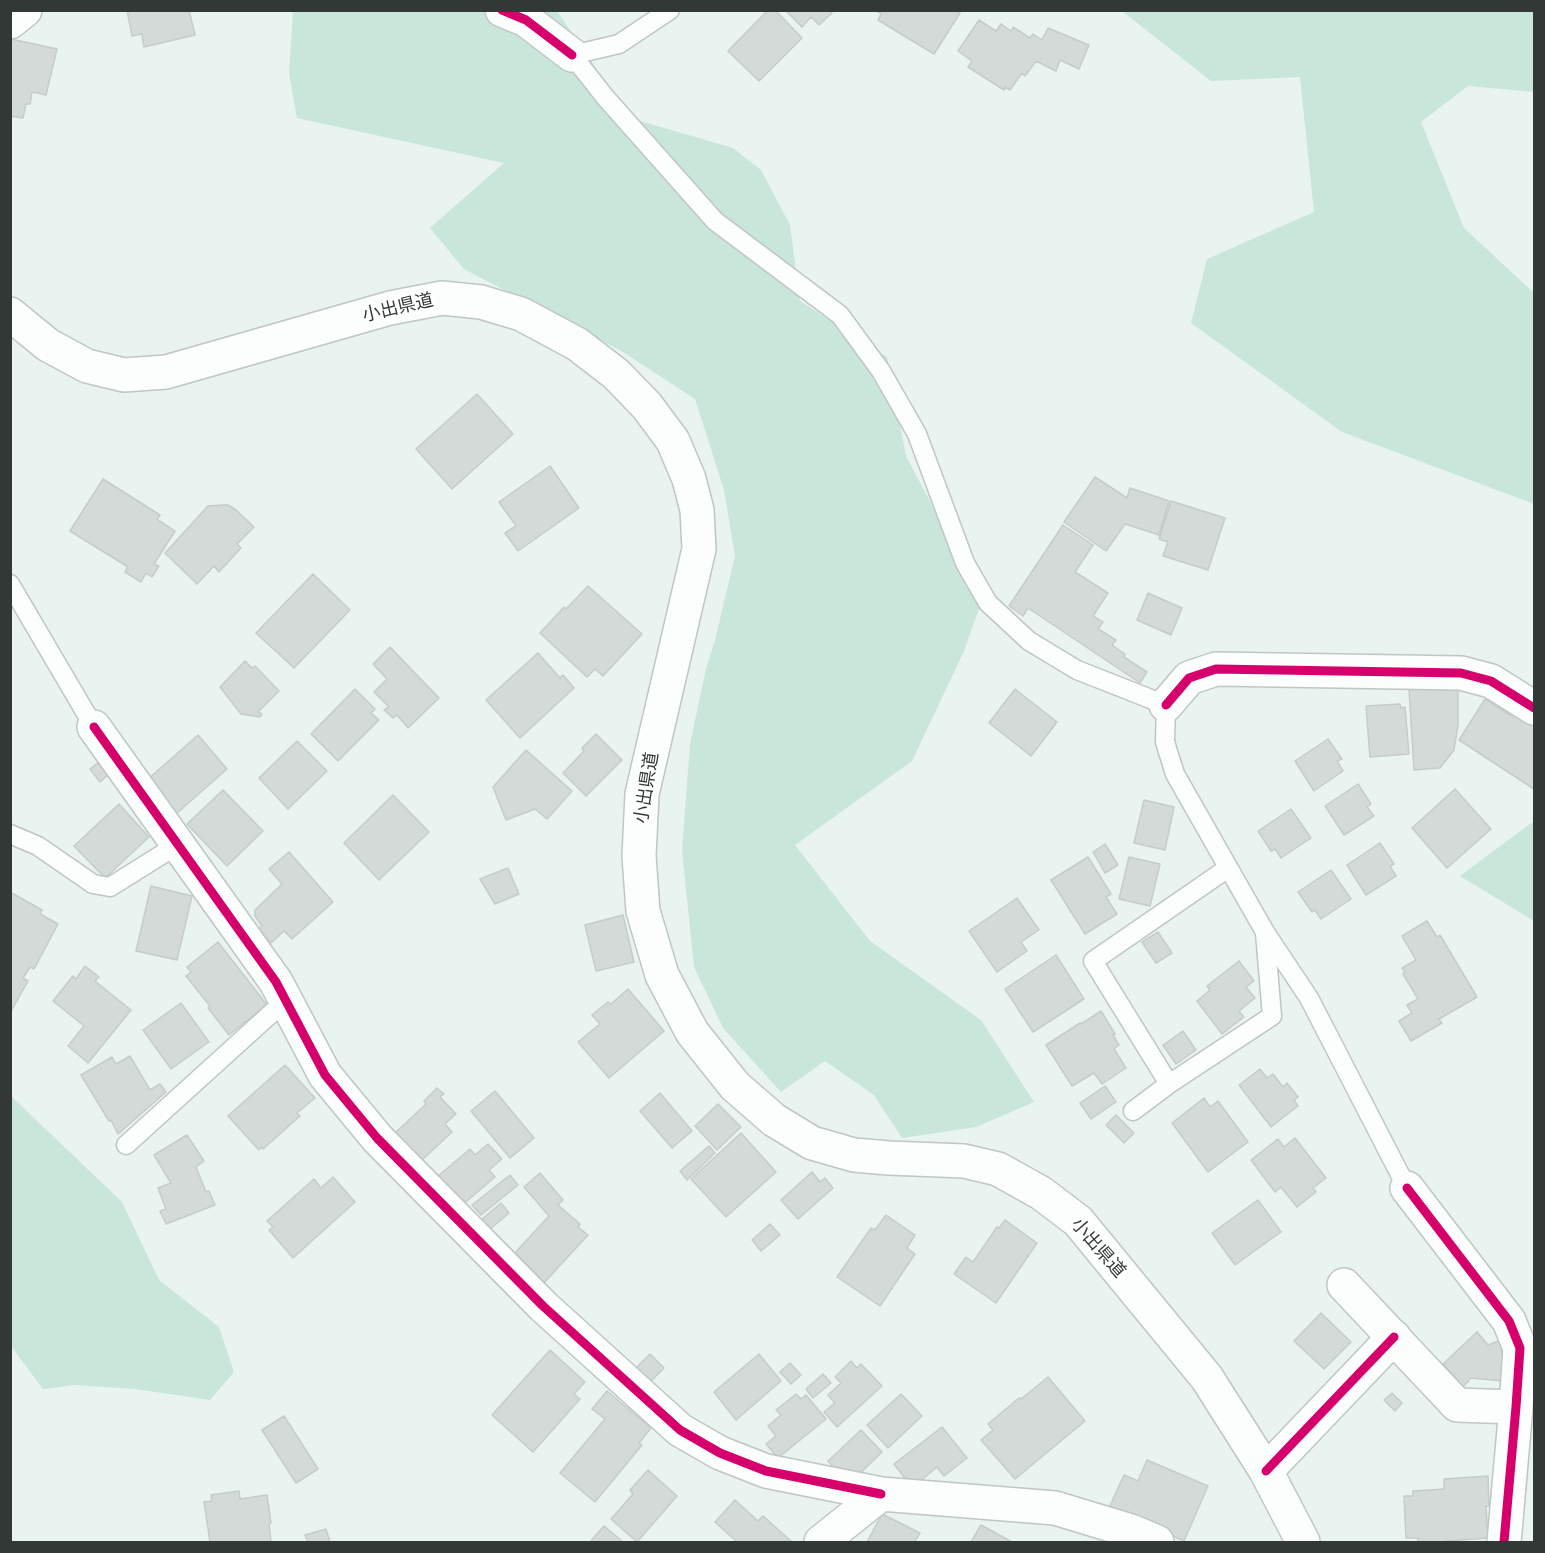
<!DOCTYPE html>
<meta charset="utf-8">
<style>
body{margin:0}
#map{position:relative;width:1545px;height:1553px;overflow:hidden;background:#e9f3ef;font-family:"IBM Plex Sans",sans-serif}
canvas{display:block}
.frame{position:absolute;inset:0;border:12px solid #313835;pointer-events:none}
</style>
<div id="map">
<canvas width="1545" height="1553"></canvas>
<div class="frame"></div>
</div>
<script>
const ctx = document.querySelector('canvas').getContext('2d');
ctx.lineJoin = 'round';
function fill(path, color) {
  ctx.fillStyle = color;
  ctx.fill(path, 'evenodd');
}
function trace(path, color, width, dash) {
  ctx.strokeStyle = color;
  ctx.lineWidth = width;
  ctx.lineCap = dash ? 'butt' : 'round';
  ctx.setLineDash(dash || []);
  ctx.stroke(path);
}
function drawText(font, color, halo, rows, align = 'center') {
  ctx.font = font + ' "IBM Plex Sans","Noto Sans JP",sans-serif';
  ctx.lineWidth = 5;
  ctx.setLineDash([]);
  ctx.textBaseline = 'middle';
  ctx.strokeStyle = halo;
  ctx.fillStyle = color;
  for (const [text, x, y, turn = 0] of rows) {
    ctx.save();
    ctx.translate(x, y);
    ctx.rotate((+turn || 0) * Math.PI / 180);
    ctx.textAlign = isNaN(turn) ? turn : align;
    if (halo) ctx.strokeText(text, 0, 0);
    ctx.fillText(text, 0, 0);
    ctx.restore();
  }
}
fill(new Path2D(`
 M293,11H557L630,118L733,148L761,170L790,225L800,301L887,357L906,456L982,600L964,651L912,761L795,845L870,941L981,1020L1034,1102L976,1127L902,1138L874,1095L825,1061L781,1092L723,1028L694,967L682,850L690,744L706,669L715,640L735,556L724,490L695,399L623,352L464,269L430,228L504,163L297,118L289,73Z
 M1122,11H1534V92L1468,86L1421,122L1464,228L1534,293V504L1342,432L1191,323L1207,259L1314,212L1300,77L1211,81Z
 M1534,821V921L1460,876Z
 M11,1096L122,1202L159,1280L219,1327L234,1372L210,1400L135,1389L75,1385L43,1389L11,1346Z`), '#c9e6db');
const building = new Path2D(`
 M127,10H189L195,35L144,47L142,34L132,36Z
 M768,10H775L802,38L759,81L728,51Z
 M785,10H829L832,13L819,25L811,17L802,27Z
 M875,10H956L960,13L934,54L878,20L881,14Z
 M979,20L996,31L1001,24L1011,31L1013,27L1030,38L1033,34L1042,40L1048,28L1089,45L1079,69L1060,60L1056,71L1036,61L1025,76L1022,73L1010,90L1005,87L1004,90L968,67L972,61L958,51Z
 M11,39L57,49L46,95L32,92L30,104H26L23,118L10,116Z
 M477,394L513,434L452,489L416,449Z
 M550,466L579,508L518,551L505,533L516,526L499,502Z
 M1095,477L1127,498L1130,488L1169,501L1159,535L1125,524L1106,551L1064,522Z
 M103,479L160,515L157,519L175,531L154,564L159,566L152,577L146,573L141,582L125,572L128,567L70,531Z
 M1171,501L1225,518L1208,570L1163,556L1168,542L1159,539Z
 M223,505H228L236,510L254,527L237,544L241,548L219,572L214,566L197,584L165,553L208,506Z
 M1063,525L1093,545L1075,572L1108,593L1093,616L1103,622L1098,629L1116,640L1112,645L1125,654L1124,657L1147,672L1140,683L1028,608L1023,616L1009,606Z
 M313,574L350,610L294,668L256,633Z
 M588,586L642,634L603,676L595,669L587,677L540,633L564,607L566,609Z
 M1148,593L1182,608L1171,635L1137,620Z
 M390,647L439,698L408,728L397,715L393,718L384,710L389,707L374,692L387,679L373,664Z
 M538,653L560,678L563,675L574,688L520,738L486,700Z
 M245,661L252,668L255,666L279,691L258,712L262,714L260,717L241,714L220,687Z
 M1458,685V725L1454,750L1440,768L1414,770L1409,689Z
 M355,689L375,709L371,713L379,720L338,761L311,734Z
 M1015,689L1057,722L1031,756L989,723Z
 M1485,699L1510,715L1513,710L1534,724V789L1459,740Z
 M1400,704L1401,708L1405,707L1409,754L1370,757L1366,706Z
 M596,734L622,760L586,796L563,773L584,751L582,748Z
 M198,735L227,769L176,814L147,780Z
 M1328,739L1342,759L1337,761L1343,771L1314,791L1295,761Z
 M297,741L327,771L288,809L259,778Z
 M526,750L572,791L547,819L535,809L506,820L493,787Z
 M99,762L109,774L100,782L90,769Z
 M1358,784L1371,804L1367,807L1374,816L1344,835L1325,806Z
 M1455,789L1491,829L1447,868L1412,828Z
 M223,790L263,831L227,866L187,824Z
 M393,795L429,832L379,880L344,843Z
 M1144,800L1174,807L1165,850L1134,843Z
 M119,804L149,837L105,878L74,846Z
 M1291,809L1311,838L1281,858L1275,849L1271,851L1258,831Z
 M1380,843L1394,864L1390,866L1396,876L1366,895L1347,865Z
 M1105,844L1118,865L1105,873L1093,852Z
 M289,852L333,902L292,939L284,931L271,943L258,929L262,926L255,916V910L282,884L269,869Z
 M1088,857L1111,894L1106,897L1117,914L1085,934L1051,880Z
 M1129,857L1160,864L1150,906L1119,899Z
 M508,868L519,894L495,904L480,879Z
 M1331,870L1351,899L1321,919L1315,910L1312,912L1298,892Z
 M151,886L192,896L177,960L136,951Z
 M10,892L42,910L40,914L58,924L34,969L30,967L23,978L28,981L10,1013Z
 M1017,898L1039,930L1021,942L1027,951L997,972L969,931Z
 M623,915L634,962L596,971L585,925Z
 M1427,921L1437,937L1440,935L1477,997L1439,1019L1442,1023L1411,1041L1399,1021L1412,1013L1407,1005L1418,999L1403,974L1405,972L1402,968L1416,960L1402,936Z
 M1158,932L1172,953L1156,963L1142,942Z
 M218,942L267,1005L229,1035L208,1008L210,1006L186,976L191,972L187,967Z
 M1056,955L1084,999L1033,1032L1005,989Z
 M1239,961L1254,981L1246,987L1255,998L1239,1011L1244,1017L1222,1034L1197,1001L1210,990L1207,986Z
 M85,966L99,977L95,981L131,1010L88,1063L68,1046L84,1026L53,1001L73,976L76,979Z
 M628,989L664,1031L609,1078L578,1042L600,1024L592,1015L608,1002L611,1004Z
 M181,1003L209,1042L171,1069L143,1030Z
 M1101,1011L1115,1034L1113,1035L1119,1045L1114,1049L1126,1068L1102,1084L1094,1073L1072,1086L1046,1045L1080,1023L1081,1024Z
 M1183,1031L1196,1050L1176,1064L1163,1045Z
 M130,1056L150,1090L160,1084L166,1092L118,1134L111,1120L109,1121L81,1075L112,1057L116,1064Z
 M285,1065L315,1098L297,1113L300,1116L263,1149L262,1147L259,1150L228,1116Z
 M1260,1069L1267,1078L1273,1074L1283,1087L1287,1083L1298,1097L1294,1100L1298,1106L1271,1127L1239,1085Z
 M1105,1086L1116,1102L1091,1119L1080,1103Z
 M437,1088L444,1094L440,1097L456,1114L445,1124L452,1132L420,1162L394,1134L426,1104L424,1101Z
 M495,1091L534,1138L510,1158L471,1111Z
 M660,1093L692,1131L672,1148L640,1111Z
 M1204,1098L1210,1107L1218,1101L1248,1142L1208,1172L1172,1123Z
 M718,1104L741,1127L717,1150L695,1126Z
 M1116,1115L1134,1133L1124,1143L1106,1125Z
 M741,1133L776,1172L726,1217L691,1179Z
 M187,1135L204,1161L196,1167L206,1192L209,1191L215,1205L166,1224L160,1211L166,1209L158,1188L171,1183L154,1155Z
 M1295,1138L1326,1178L1313,1188L1316,1192L1297,1207L1281,1187L1275,1192L1251,1160L1278,1139L1284,1147Z
 M488,1144L502,1159L489,1170L495,1177L461,1206L437,1177L470,1149L475,1155Z
 M709,1146L715,1153L687,1180L680,1171Z
 M812,1172L820,1182L825,1178L833,1188L798,1219L781,1200Z
 M540,1173L563,1200L558,1205L580,1224L578,1227L588,1235L543,1284L512,1256L549,1216L524,1187Z
 M510,1175L518,1185L481,1215L472,1205Z
 M333,1177L355,1202L293,1258L269,1230L273,1227L267,1221L314,1179L321,1188Z
 M1258,1200L1281,1232L1235,1265L1212,1233Z
 M501,1203L509,1213L489,1230L481,1220Z
 M886,1215L915,1235L907,1248L915,1254L880,1306L837,1277L871,1228L875,1230Z
 M1005,1220L1037,1243L996,1303L954,1274L966,1257L973,1262L997,1227L999,1228Z
 M770,1224L780,1235L761,1251L752,1240Z
 M1321,1313L1351,1342L1324,1369L1294,1341Z
 M1477,1332L1488,1345L1504,1339L1502,1381L1471,1378L1463,1387L1443,1364Z
 M550,1350L585,1382L574,1394L580,1399L533,1452L492,1415Z
 M650,1354L664,1368L649,1383L635,1369Z
 M759,1354L781,1381L736,1420L714,1392Z
 M851,1361L857,1368L861,1364L882,1386L837,1427L824,1412L835,1403L828,1395L841,1383L835,1377Z
 M790,1363L801,1375L791,1384L780,1372Z
 M823,1374L831,1383L813,1398L806,1389Z
 M1048,1377L1085,1421L1015,1479L981,1440L993,1430L988,1424L1019,1398L1021,1399Z
 M607,1391L651,1428L639,1443L642,1445L595,1502L560,1473L605,1419L592,1409Z
 M1392,1393L1402,1403L1395,1411L1384,1400Z
 M796,1394L801,1399L806,1395L826,1419L778,1458L766,1444L776,1436L768,1426L781,1415L776,1410Z
 M901,1394L922,1416L888,1448L867,1425Z
 M284,1416L318,1469L296,1483L262,1430Z
 M942,1427L967,1458L944,1476L937,1467L917,1484L910,1485L894,1464Z
 M861,1430L882,1452L849,1484L828,1461Z
 M1147,1460L1208,1486L1184,1541L1109,1508L1124,1475L1138,1481Z
 M648,1470L677,1496L637,1542L611,1519L633,1494L630,1490Z
 M1488,1476L1489,1506H1486L1488,1538L1446,1541V1542H1418V1538H1406L1404,1496H1413V1491L1444,1489V1479Z
 M239,1491L240,1499L267,1495L271,1523L269,1524L271,1542H210L204,1502L212,1501L211,1495Z
 M735,1500L758,1521L763,1516L792,1542H737L715,1522Z
 M882,1514L920,1533L915,1542H867Z
 M981,1525L1012,1542H971Z
 M604,1526L623,1542H590Z
 M326,1529L330,1542H308L305,1535Z`);
fill(building, '#d3dad7');
trace(building, '#c5ccc9', 1.5);
const service = new Path2D(`
 M670,10L619,44L572,55L605,97L715,221L840,315L881,371L917,434L965,563L988,603L1029,641L1077,670L1166,705L1165,742L1175,774L1265,932L1309,998L1407,1188
 M10,584L94,727
 M10,834L38,846L93,884L110,887L177,845
 M1169,1084L1272,1016L1265,933
 M1133,1111L1169,1084L1093,961L1228,868
 M126,1145L286,1000`);
const minor = new Path2D(`
 M502,10L526,20L572,55
 M10,22L25,10
 M1166,705L1189,678L1216,669L1461,673L1491,681L1534,708
 M94,727L276,982L325,1075L377,1138L543,1306L680,1430L720,1453L766,1471L881,1494
 M1407,1188L1509,1321L1520,1348L1516,1407L1504,1542
 M1344,1285L1457,1405L1516,1407
 M1266,1471L1394,1337
 M821,1542L881,1494L1055,1508L1131,1531L1157,1542`);
const secondary = new Path2D(`
 M10,314L48,345L87,366L124,375L166,372L390,308L442,298L481,302L521,314L577,344L616,374L647,406L673,441L689,479L697,510L699,549L642,794L639,856L643,911L662,975L692,1032L735,1086L774,1120L812,1143L854,1155L889,1158L964,1161L998,1169L1041,1193L1078,1221L1207,1378L1266,1471L1303,1542`);
trace(service, '#bfc6c3', 21);
trace(minor, '#bfc6c3', 36);
trace(secondary, '#bfc6c3', 36);
trace(service, '#fcfdfd', 18);
trace(minor, '#fcfdfd', 33);
trace(secondary, '#fcfdfd', 33);
trace(new Path2D(`
 M502,10L526,20L572,55
 M1166,705L1189,678L1216,669L1461,673L1491,681L1534,708
 M94,727L276,982L325,1075L377,1138L543,1306L680,1430L720,1453L766,1471L881,1494
 M1407,1188L1509,1321L1520,1348L1516,1407L1504,1542
 M1266,1471L1394,1337`), '#d6006c', 9);
drawText('18px', '#313835', '#fff', [
 ["小出県道",398,308,-13],
 ["小出県道",647,788,-81],
 ["小出県道",1098,1248,49]
]);
</script>
